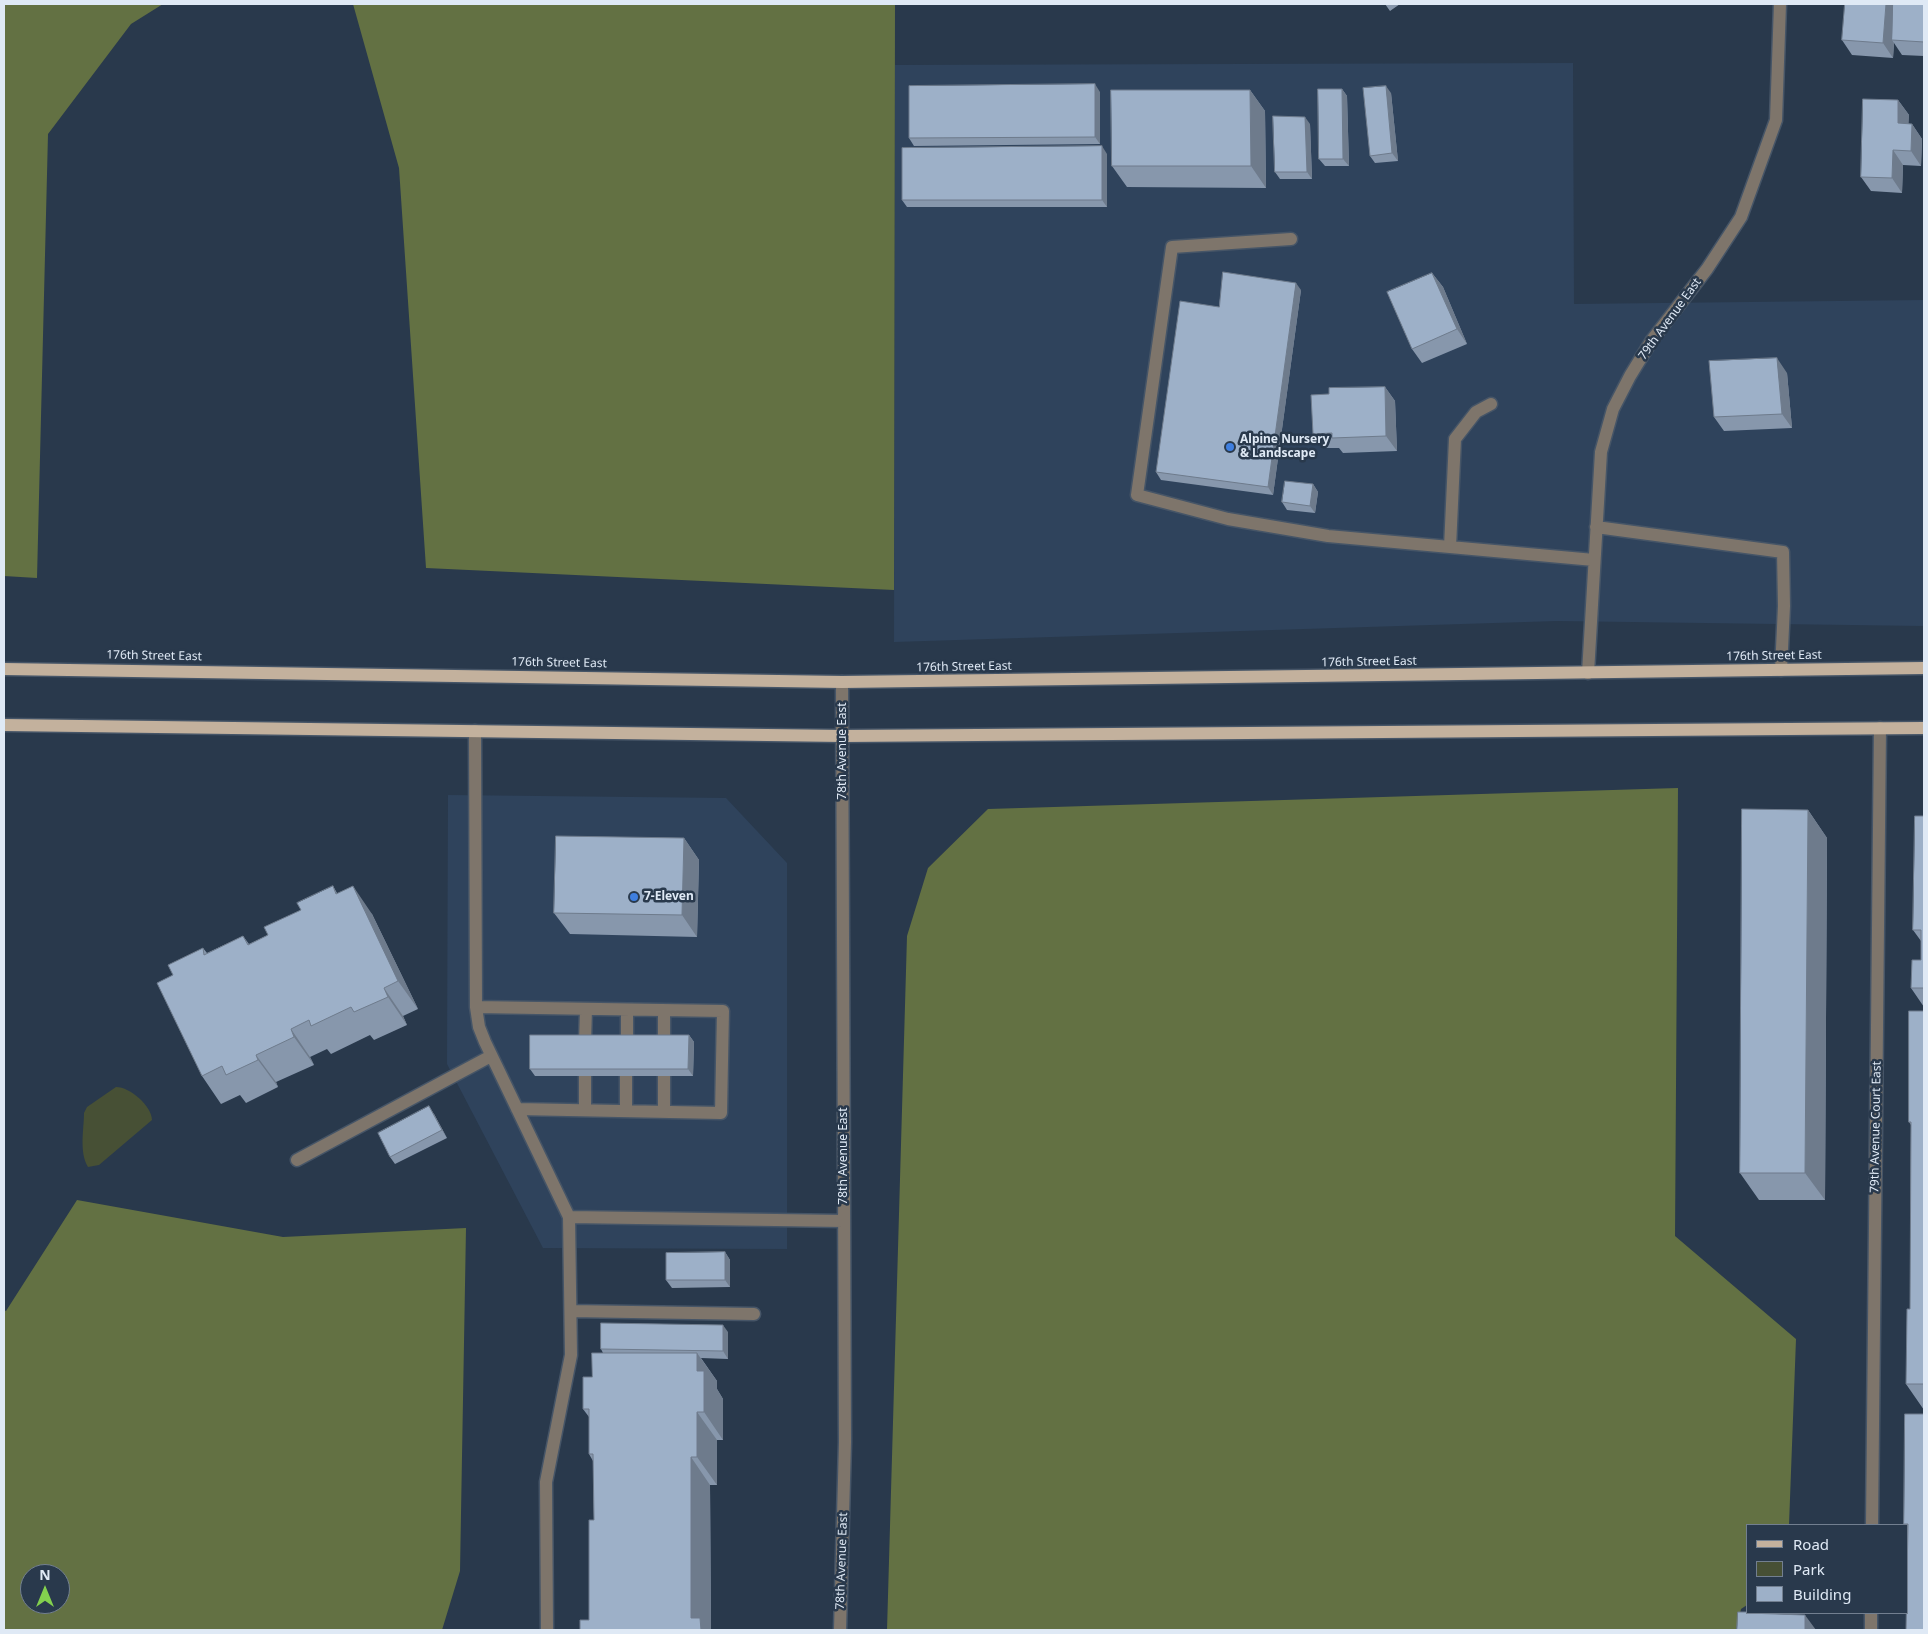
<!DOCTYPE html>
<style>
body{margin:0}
#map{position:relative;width:1928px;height:1634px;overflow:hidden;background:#29394c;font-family:"Noto Sans",sans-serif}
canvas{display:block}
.frame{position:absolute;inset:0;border:5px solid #dfe9f5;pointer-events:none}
.legend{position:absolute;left:1746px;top:1524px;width:162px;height:90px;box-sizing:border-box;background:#29394c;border:1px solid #727f90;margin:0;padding:6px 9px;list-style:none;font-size:15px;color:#dfe9f5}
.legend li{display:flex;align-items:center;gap:10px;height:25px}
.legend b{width:25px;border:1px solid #727f90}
.north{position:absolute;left:20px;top:1564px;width:50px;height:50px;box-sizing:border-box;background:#29394c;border:1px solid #727f90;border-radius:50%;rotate:0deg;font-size:14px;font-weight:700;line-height:20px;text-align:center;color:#dfe9f5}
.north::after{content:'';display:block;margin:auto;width:18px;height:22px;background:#83d04e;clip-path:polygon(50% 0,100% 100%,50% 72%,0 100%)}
</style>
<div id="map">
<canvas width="1928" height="1634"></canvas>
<div class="frame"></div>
<ul class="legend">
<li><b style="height:6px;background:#c3b19d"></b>Road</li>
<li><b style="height:14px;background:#475035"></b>Park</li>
<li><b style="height:14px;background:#9db0c8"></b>Building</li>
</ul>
<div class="north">N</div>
</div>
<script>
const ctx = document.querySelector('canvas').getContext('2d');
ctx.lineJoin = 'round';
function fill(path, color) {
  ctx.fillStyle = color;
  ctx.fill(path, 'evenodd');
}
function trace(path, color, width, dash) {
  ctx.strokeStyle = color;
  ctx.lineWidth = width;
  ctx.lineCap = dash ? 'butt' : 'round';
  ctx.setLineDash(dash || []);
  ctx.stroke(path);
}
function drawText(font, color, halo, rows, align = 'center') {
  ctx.font = font + ' "Noto Sans",sans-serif';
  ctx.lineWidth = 5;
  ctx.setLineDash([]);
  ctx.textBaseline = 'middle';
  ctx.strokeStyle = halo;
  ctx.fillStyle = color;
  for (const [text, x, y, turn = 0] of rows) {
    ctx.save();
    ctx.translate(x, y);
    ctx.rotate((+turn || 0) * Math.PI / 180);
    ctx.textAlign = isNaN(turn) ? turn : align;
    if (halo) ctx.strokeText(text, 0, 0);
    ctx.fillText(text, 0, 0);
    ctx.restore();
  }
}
fill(new Path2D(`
 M1573,63L1574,304L1924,300V626L1557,621L894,642L895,65Z
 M448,795L726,798L787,863V1249L543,1248L447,1064Z`), '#2f435c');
fill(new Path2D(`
 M116,1087C130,1087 152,1106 152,1120L99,1165L88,1167C79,1152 84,1129 84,1113L87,1107Z`), '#475035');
fill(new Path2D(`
 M4,4H163L131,24L48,134L37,578L4,576Z
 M353,4H895L894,590L426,568L399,168Z
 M1678,788L1675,1236L1796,1339L1789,1525H1747V1605L1741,1609L1736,1630H887L907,936L928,868L988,809Z
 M77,1200L283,1237L466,1228L460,1571L442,1630H4V1310L6,1311ZM30,1574H60V1604H30Z`), '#637143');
const minor = new Path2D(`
 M1291,239L1172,247L1137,495L1228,519L1328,536L1594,560
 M1596,527L1783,552L1784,606L1781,670
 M1450,547L1455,439L1476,412L1491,404
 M1588,673L1601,452L1613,409L1630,376L1652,340L1707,269L1741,217L1776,120L1780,4
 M475,731L476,1007L479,1027L485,1042L569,1217L571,1355L546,1482L547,1630
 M476,1007L723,1011L721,1113L517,1109
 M627,1010V1042
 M664,1011V1042
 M585,1042L586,1009
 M626,1076V1111
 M585,1110V1076
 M664,1111V1076
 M297,1160L491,1056
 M569,1217L844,1221
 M571,1311L754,1314
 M1872,1525L1880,728
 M840,1630L845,1442L842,682
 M1871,1630V1613`);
const major = new Path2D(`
 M4,669L842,682L1924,668
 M4,725L843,736L1924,728`);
trace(minor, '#465567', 15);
trace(major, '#465567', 15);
trace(minor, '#7e756b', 12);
trace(major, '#c3b19d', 12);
fill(new Path2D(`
 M1385,4H1400L1390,11Z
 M1845,4H1892L1893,5L1924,4V56L1902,55L1894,43L1893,58L1852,55L1842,40Z
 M1342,89L1347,96L1349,166H1325L1319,159Z
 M1250,90L1265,111L1266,188L1127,187L1112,166Z
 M1100,92V144L914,146L909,138Z
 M1391,93L1398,161L1375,163L1370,156Z
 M1898,100L1909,115L1908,124H1912L1922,139L1921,166L1903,165L1902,193L1871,191L1861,177Z
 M1310,124L1312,179H1280L1275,172Z
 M1107,154V207H907L902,200Z
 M1432,273L1443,287L1467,344L1422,363L1412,349Z
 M1301,290L1273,495L1161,480L1156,472Z
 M1787,373L1792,428L1724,431L1714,417Z
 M1385,387L1395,401L1397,451L1343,453L1339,448H1323L1313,434Z
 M1313,484L1318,492L1315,513L1287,510L1282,502Z
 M1808,810L1827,838L1825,1200H1759L1740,1173Z
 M1924,816V1007L1911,988L1921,960V941L1913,930Z
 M684,838L699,860L697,937L570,934L554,913Z
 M333,886L337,893L372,914L418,1009L403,1016L407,1025L374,1040L370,1035L331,1054L327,1049L310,1057L314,1065L276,1082L278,1087L246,1103L240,1095L221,1104L202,1076L173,975L203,948L207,953L243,936L249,944L268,935Z
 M1924,1011V1410L1906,1384L1910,1309L1911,1125L1909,1122Z
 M689,1035L694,1042L693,1076H535L530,1069Z
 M434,1114L447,1138L395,1164L390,1157Z
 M725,1252L730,1260V1287L672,1288L666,1280Z
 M728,1332V1359L701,1358L717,1381V1389L723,1399V1440H717V1485H710L711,1630H580L589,1620L594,1520L593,1461L589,1454V1417L583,1409L592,1377L603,1353L601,1349Z`), '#8797ac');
fill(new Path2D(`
 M1886,4H1892L1897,10L1892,40L1894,43L1893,58L1883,43Z
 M1095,84L1100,92V144L1095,137Z
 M1386,86L1391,93L1398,161L1392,153Z
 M1342,89L1347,96L1349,166L1343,159Z
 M1250,90L1265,111L1266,188L1251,166Z
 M1898,100L1909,115L1908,138L1898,123Z
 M1305,117L1310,124L1312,179L1307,172Z
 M1912,124L1922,139L1921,166L1911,151Z
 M1102,146L1107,154V207L1102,200Z
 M1893,150L1903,165L1902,193L1892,178Z
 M1432,273L1443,287L1467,344L1457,329Z
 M1296,283L1301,290L1273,495L1268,487Z
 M1777,358L1787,373L1792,428L1782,414Z
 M1385,387L1395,401L1397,451L1386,436Z
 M1313,484L1318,492L1315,513L1310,506Z
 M1808,810L1827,838L1825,1200L1805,1173Z
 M684,838L699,860L697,937L682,915Z
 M353,886L372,914L418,1009L398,981Z
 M384,988L403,1016L407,1025L388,997Z
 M291,1029L310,1057L314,1065L294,1037Z
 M689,1035L694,1042L693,1076L688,1069Z
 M256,1055L276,1082L278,1087L258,1060Z
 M429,1106L434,1114L447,1138L442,1130Z
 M725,1252L730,1260V1287L725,1280Z
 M723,1325L728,1332V1359L723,1351Z
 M697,1353L717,1381V1389L723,1399V1440L704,1412L697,1371Z
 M697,1412L717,1440V1485L697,1457Z
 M691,1457L710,1485L711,1630H700L691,1618Z
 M1805,1615L1816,1630H1805Z`), '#6e7b8c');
const building = new Path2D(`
 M1845,4H1886L1883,43L1842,40Z
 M1893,4H1924V42L1892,40Z
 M1095,84V137L909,138V86Z
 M1386,86L1392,153L1370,156L1363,88Z
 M1318,89H1342L1343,159H1319Z
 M1111,90H1250L1251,166H1112Z
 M1863,99L1898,100V123L1912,124L1911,151L1893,150L1892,178L1861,177Z
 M1273,116L1305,117L1307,172H1275Z
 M1102,146V200H902V148Z
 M1223,272L1296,283L1268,487L1156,472L1180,301L1219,307Z
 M1432,273L1457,329L1412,349L1387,292Z
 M1777,358L1782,414L1714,417L1709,361Z
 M1385,387L1386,436L1332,438V433L1313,434L1311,395L1329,394V388Z
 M1285,481L1313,484L1310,506L1282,502Z
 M1742,809L1808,810L1805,1173H1740Z
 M1915,816H1924V988H1911L1912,960H1921V930H1913Z
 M556,836L684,838L682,915L554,913Z
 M333,886L336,894L353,886L398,981L384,988L388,997L354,1012L351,1007L311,1026L309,1020L291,1029L294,1037L256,1055L258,1060L226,1075L222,1066L202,1076L157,983L173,975L168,965L203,948L204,955L243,936L248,945L268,935L264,927L301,910L297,903Z
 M1909,1011H1924V1384H1906L1907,1309H1910L1911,1122H1909Z
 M530,1035H689L688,1069H530Z
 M429,1106L442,1130L390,1157L378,1133Z
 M725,1252V1280H666V1253Z
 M601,1323L723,1325V1351L601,1349Z
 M592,1353H697V1371H704V1412H697V1457H691V1618H700L701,1630H580V1620H589V1520H594L593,1454H589V1409H583V1377H592Z
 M1905,1414H1924V1630H1906L1908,1524H1904Z
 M1738,1612H1747V1613L1805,1615V1630H1737Z`);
fill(building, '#9db0c8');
trace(building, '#6e7b8c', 1);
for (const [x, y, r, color] of [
 [1230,447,5,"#3f7fe0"],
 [634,897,5,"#3f7fe0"]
]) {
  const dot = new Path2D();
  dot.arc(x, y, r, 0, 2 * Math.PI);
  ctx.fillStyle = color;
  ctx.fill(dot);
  trace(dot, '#29394c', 2);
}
drawText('12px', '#dfe9f5', '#29394c', [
 ["79th Avenue East",1670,319,-54],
 ["176th Street East",154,656,1],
 ["176th Street East",1774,656,-1],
 ["176th Street East",1369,662,-1],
 ["176th Street East",559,663,1],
 ["176th Street East",964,667,-1],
 ["78th Avenue East",843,751,-90],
 ["79th Avenue Court East",1876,1127,-89],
 ["78th Avenue East",844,1156,-90],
 ["78th Avenue East",842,1561,-88]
]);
drawText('bold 12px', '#dfe9f5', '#29394c', [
 ["Alpine Nursery",1240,440],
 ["& Landscape",1240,454],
 ["7-Eleven",644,897]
], 'left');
</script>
